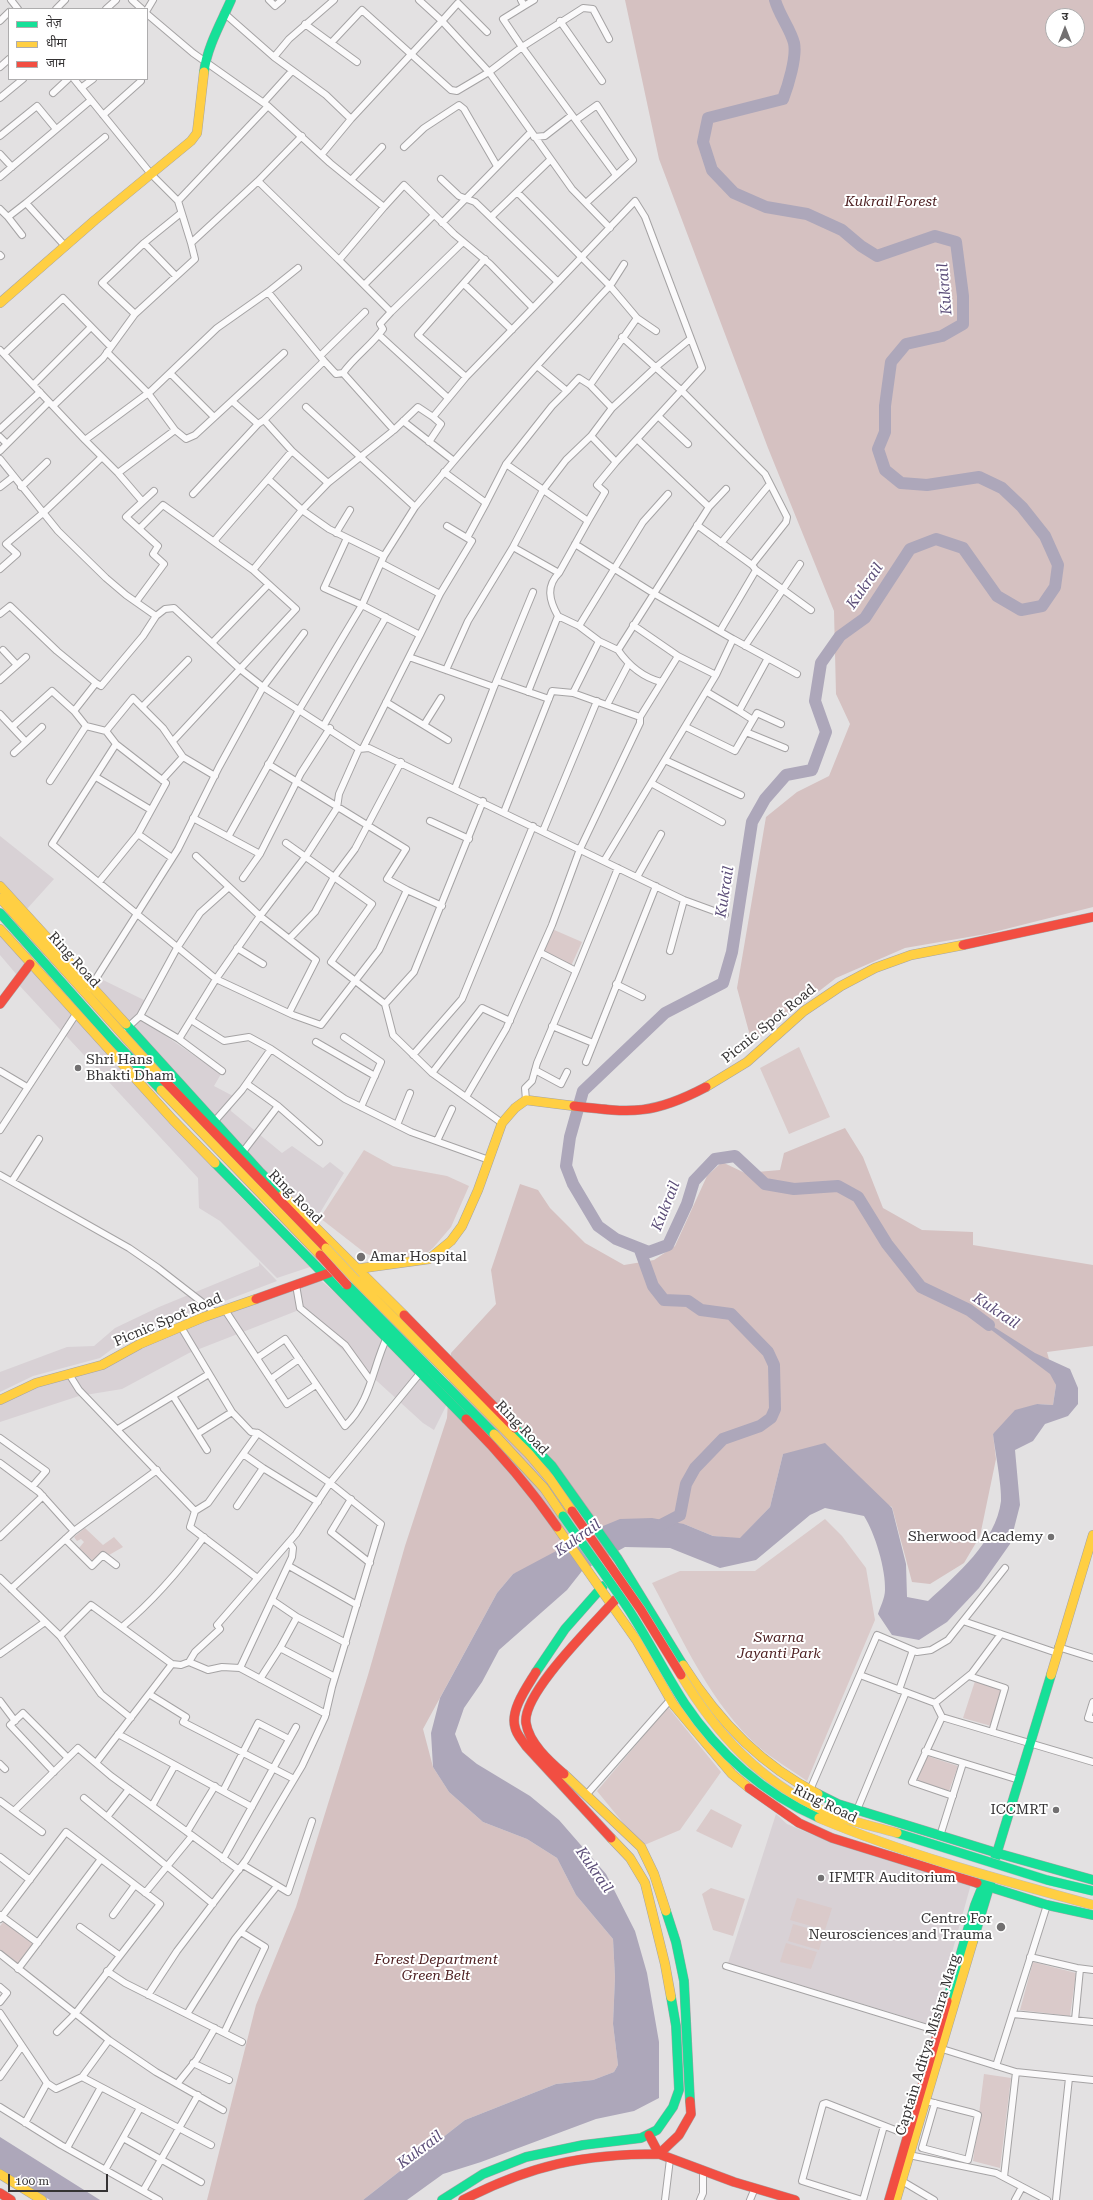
<!DOCTYPE html>
<meta charset="utf-8">
<style>
body{margin:0}
#map{position:relative;width:1093px;height:2200px;overflow:hidden;background:#e3e1e2;font-family:"Roboto Serif","Noto Sans Devanagari",serif}
canvas{display:block}
.legend{position:absolute;left:8px;top:8px;width:140px;height:72px;box-sizing:border-box;background:#fff;border:1px solid #aeadae;margin:0;padding:5px 7px;list-style:none;font-size:12px;color:#353334}
.legend li{display:flex;align-items:center;gap:8px;height:20px}
.legend b{width:20px;border:1px solid #aeadae}
.north{position:absolute;left:1045px;top:8px;width:40px;height:40px;box-sizing:border-box;background:#fff;border:1px solid #aeadae;border-radius:50%;rotate:0deg;font-size:11px;font-weight:700;line-height:16px;text-align:center;color:#353334}
.north::after{content:'';display:block;margin:auto;width:14px;height:18px;background:#727071;clip-path:polygon(50% 0,100% 100%,50% 72%,0 100%)}
.scale{position:absolute;left:8px;top:2174px;width:100px;height:18px;box-sizing:border-box;border:2px solid #353334;border-top:0;padding-left:5px;font-size:12px;line-height:14px;white-space:nowrap;color:#353334;-webkit-text-stroke:3px #fff;paint-order:stroke}
</style>
<div id="map">
<canvas width="1093" height="2200"></canvas>
<ul class="legend">
<li><b style="height:5px;background:#16e098"></b>तेज़</li>
<li><b style="height:5px;background:#ffcf43"></b>धीमा</li>
<li><b style="height:5px;background:#f24e42"></b>जाम</li>
</ul>
<div class="north">उ</div>
<div class="scale">100 m</div>
</div>
<script>
const ctx = document.querySelector('canvas').getContext('2d');
ctx.lineJoin = 'round';
function fill(path, color) {
  ctx.fillStyle = color;
  ctx.fill(path, 'evenodd');
}
function trace(path, color, width, dash) {
  ctx.strokeStyle = color;
  ctx.lineWidth = width;
  ctx.lineCap = dash ? 'butt' : 'round';
  ctx.setLineDash(dash || []);
  ctx.stroke(path);
}
function drawText(font, color, halo, rows, align = 'center') {
  ctx.font = font + ' "Roboto Serif",serif';
  ctx.lineWidth = 4;
  ctx.setLineDash([]);
  ctx.textBaseline = 'middle';
  ctx.strokeStyle = halo;
  ctx.fillStyle = color;
  for (const [text, x, y, turn = 0] of rows) {
    ctx.save();
    ctx.translate(x, y);
    ctx.rotate((+turn || 0) * Math.PI / 180);
    ctx.textAlign = isNaN(turn) ? turn : align;
    if (halo) ctx.strokeText(text, 0, 0);
    ctx.fillText(text, 0, 0);
    ctx.restore();
  }
}
fill(new Path2D(`
 M0,836L54,879L26,910L0,884Z
 M0,933L239,1195L310,1267L277,1278L220,1221L199,1208L198,1178L18,984L17,975L0,955Z
 M101,979L146,1001L137,1016L127,1024L93,988Z
 M141,1019L221,1074L214,1086L233,1096L231,1111L282,1153L292,1146L323,1168L330,1162L344,1173L315,1221L273,1181L130,1029Z
 M259,1262L277,1281L149,1330L112,1349L100,1358L33,1376L0,1392V1372L67,1347L94,1346L115,1328L159,1307L259,1266Z
 M318,1278L366,1319L431,1390L447,1404L434,1430L423,1423L299,1310L189,1353L122,1389L79,1396L0,1422V1402L37,1385L68,1377L141,1345Z
 M776,1814L787,1824L813,1835L971,1884L932,2025L728,1963Z`), '#d8d1d5');
fill(new Path2D(`
 M552,929L582,942L571,966L541,952Z
 M799,1047L830,1117L789,1134L760,1068Z
 M364,1150L393,1166L447,1176L469,1186L451,1227L433,1248L420,1258L386,1262L365,1253L320,1218Z
 M825,1519L842,1536L866,1568L875,1620L807,1781C792,1770 774,1760 760,1748C711,1705 683,1640 652,1583L680,1571H755Z
 M85,1528L103,1545L114,1537L123,1547L109,1555L103,1551L93,1561L79,1548L84,1542L81,1539L77,1541L74,1537Z
 M975,1681L1002,1690L991,1726L963,1718Z
 M668,1707L721,1772L680,1830L642,1846L597,1791Z
 M927,1756L958,1766L949,1791L917,1781Z
 M711,1809L742,1825L732,1848L696,1831Z
 M711,1888L745,1899L733,1936L713,1930L702,1894Z
 M797,1898L832,1908L825,1930L790,1920Z
 M4,1921L33,1943L17,1964L0,1951V1926Z
 M793,1924L824,1933L819,1950L788,1941Z
 M786,1943L817,1952L811,1969L780,1962Z
 M1033,1962L1076,1973L1070,2016L1020,2010Z
 M984,2074L1011,2078L1000,2168L973,2161Z`), '#dacaca');
fill(new Path2D(`
 M625,0H1093V907L986,934L905,948L836,978L752,1043L737,988L766,817L797,792L829,776L850,724L836,694L834,611L768,448L659,159ZM1053,16H1077V40H1053Z
 M845,1128L863,1157L883,1208L922,1230L973,1232V1245L1093,1265V1346L1047,1352L1056,1385L1053,1405L1037,1404L993,1434L996,1459L980,1536L964,1563L930,1584L912,1582L892,1507L783,1454L770,1507L740,1539L713,1536L684,1524L513,1574L497,1593L423,1729L433,1767L449,1792L483,1822L527,1839L557,1858L576,1895L613,1939L615,1977L613,2024L618,2065L614,2072L593,2080L556,2084L465,2120L363,2200H207L256,2005L296,1907L368,1675L405,1546L447,1418L451,1353L496,1304L491,1270L520,1184L538,1190L550,1208L585,1243L624,1265L654,1260L675,1246L707,1176L722,1162L745,1173L780,1170L784,1153Z`), '#d5c1c1');
fill(new Path2D(`
 M975,1315L1035,1353L1070,1369L1078,1388V1404L1068,1416L1045,1424L1033,1441L1015,1450L1020,1505L1010,1544L979,1588L947,1622L919,1640L892,1635L878,1614C880,1607 885,1598 885,1590C886,1570 875,1533 864,1516L825,1508L810,1515L756,1560L720,1568L670,1548L625,1547L582,1571L567,1590L499,1650L482,1682L464,1708L455,1734L462,1752L477,1764L530,1796L559,1820L606,1874L635,1931L647,1973L659,2042V2098L634,2111L596,2119L481,2162L443,2174L407,2200H363L465,2120L556,2084L593,2080L614,2072L618,2065L613,2024L615,1977L613,1939L576,1895L557,1858L527,1839L483,1822L449,1792L433,1767L431,1733L440,1698L497,1593L513,1574L603,1526L620,1519L652,1518L684,1524L713,1536L740,1538L770,1507L783,1454L825,1443L892,1508L906,1564L907,1597L928,1601C956,1575 996,1542 1001,1501C1002,1486 995,1451 993,1434L1015,1410L1037,1404L1053,1405L1056,1385L1050,1374L982,1323Z
 M0,2137L100,2200H50L0,2169Z`), '#ada7ba');
trace(new Path2D(`
 M775,0C779,15 790,28 794,43C797,57 788,86 783,99L708,118L703,142L712,170L734,193L766,207L807,214L842,230L861,246L877,256L935,236L956,242L963,296V324L942,336L906,344L891,362L885,406V432L878,449L885,470L901,483L927,485L979,477L1002,488L1022,507L1045,536L1058,565L1055,587L1042,606L1021,610L997,596L963,548L936,539L910,549L865,618L840,636L821,663L815,701L826,732L812,770L786,775L765,799L752,822L732,952L723,983L665,1013L583,1091L570,1137L566,1166L573,1184L598,1226L616,1239L649,1252L668,1245L687,1204L694,1181L715,1159L735,1156L765,1184L794,1189L838,1186L858,1197L887,1244L921,1287L969,1310L989,1325
 M640,1250L653,1286L664,1300L688,1301L701,1310L731,1314L768,1352L774,1365L775,1409L771,1418L760,1426L723,1439L695,1468L686,1484L680,1515L655,1528`), '#ada7ba', 12);
const street = new Path2D(`
 M11,0L18,9
 M132,0L142,9
 M269,0L275,6L282,0
 M521,0L524,6L503,19L522,47L489,72L572,189L610,228
 M524,6L534,0
 M56,9L65,0
 M106,9L116,0
 M147,10L153,0
 M224,13L274,57L326,95L351,119L322,154
 M0,21L9,12
 M560,21L602,81
 M305,24L357,62
 M609,39L593,9L583,8L522,47L616,175
 M331,43L362,10L451,90L457,91L489,72L442,21L458,3L487,32
 M274,57L289,39L334,0
 M0,67L9,59
 M74,79L151,174L178,201L191,243L258,181L339,260L384,207L330,163L268,106L193,53L147,14
 M81,88L93,79
 M53,93L68,79
 M0,98L23,79
 M264,102L292,71
 M103,115L141,81L140,79
 M351,119L442,21L419,0
 M576,120L597,105L633,160L586,203
 M0,136L37,106L56,129
 M534,137L545,136L572,115
 M404,147L424,128L459,105L464,109L497,166
 M0,154L12,167
 M0,177L91,100
 M441,179L459,196L475,202L558,282
 M351,180L382,147
 M258,181L302,136
 M517,192L610,286L624,264
 M178,201L268,106
 M0,209L8,217L26,203
 M8,217L22,235
 M491,217L550,160
 M442,223L530,133
 M144,243L176,276
 M65,246L26,203L105,137
 M0,255L1,256
 M339,260L391,312L463,242
 M464,284L512,330
 M364,285L434,215
 M268,292L298,268
 M135,314L102,283L144,243L181,213
 M637,318L656,331
 M379,335L448,398
 M622,337L683,392L765,474L787,517L786,522L752,565
 M0,350L85,440L151,391L217,328L268,292L324,361L264,420L292,451L328,483L302,510L253,570L296,609L240,669L263,687L219,767L178,849L90,988
 M107,352L148,393L175,430L186,439L195,435L284,353
 M4,354L63,298L111,347
 M320,356L365,312
 M324,361L336,374L343,373L394,430
 M170,373L213,416
 M343,373C355,356 372,345 383,329L380,324L391,312
 M466,377L418,335L485,259
 M33,385L91,327
 M590,385L612,408L591,436L616,462L637,439
 M232,401L258,424
 M53,406L103,358L135,314L195,259L191,243
 M306,407L415,507
 M612,408L656,367L690,339
 M658,416L688,444
 M0,429L40,392
 M0,437L7,444L49,402
 M85,440L118,473L142,501
 M429,442L441,424L433,417
 M0,451L7,444
 M292,451L268,479L302,510L329,529L384,556L415,507L454,461L403,421
 M0,459L58,531L106,578L126,595L156,616L143,636L101,686L96,683
 M454,461C494,414 535,367 577,322C588,310 598,298 610,286L637,318L590,385L579,378L567,391L537,366
 M506,464L552,406L567,391
 M118,473L175,430
 M328,483L394,430L418,407L433,417L466,377L533,308L490,264L454,234L404,185L384,207
 M0,487L13,477
 M21,487L47,462
 M193,494L258,424L264,420
 M709,507L726,489
 M588,521L605,492L597,485L616,462
 M697,525L752,565L756,570L720,631
 M447,526L467,538
 M139,529L163,505L217,544
 M336,533L350,510
 M721,543L769,485
 M513,547L543,490L566,460L591,436
 M384,556L362,605L420,635L440,594L472,541L467,538L486,503L444,472
 M381,563L440,594
 M0,569L17,554L6,544L43,513L102,457
 M253,570L217,544L215,540L268,479
 M756,570L811,610
 M136,602L164,564L153,554L158,546L126,517L154,491
 M0,614L10,606L57,651L96,683L74,711L86,726L106,731
 M156,616L165,609L174,608L240,669L173,741
 M558,616L579,626
 M633,625L678,656
 M304,633L263,687L359,749L369,748L684,900L725,915
 M733,639L797,674
 M599,641L579,626L643,522L668,494
 M212,643L268,585
 M745,646L800,564
 M618,650C629,666 642,677 661,682
 M409,657L494,687L455,788
 M17,665L26,657
 M446,670L468,621L513,547L559,573L588,521L506,464L486,503
 M0,680L17,665L3,650
 M497,681L549,699
 M494,687L533,592
 M528,692L558,616C549,600 546,586 559,573
 M707,692L739,711L768,658
 M573,693L640,717L678,656L716,675L733,639L653,593L575,544
 M386,702L448,740
 M607,705L628,665
 M142,707L188,660
 M0,714L26,742L14,753
 M753,720L757,713L781,724
 M324,725L386,617
 M424,725L441,698
 M12,727L52,691L74,711
 M686,727L735,751L753,720L739,711
 M746,732L785,748
 M26,742L42,727
 M116,744L166,783L138,834
 M363,748L420,635
 M665,760L741,795
 M268,764L406,849L387,879L407,890
 M215,776L183,757L163,728L133,698L106,731L116,744L52,844L216,979L260,916L316,960L289,1013
 M96,777L151,810
 M162,780L183,757
 M50,781L86,726
 M651,783L722,822
 M483,801L414,972L385,1004L393,1035L432,1073L502,1123
 M504,812L552,691L573,693L599,641L618,650L709,507L637,439L702,368L645,217L635,201L533,308
 M193,818L260,854L301,773L330,728
 M430,821L469,839
 M543,831L597,701
 M228,837L299,710L362,605L324,588L347,538
 M286,843L372,904L331,962L385,1004
 M196,856L260,916L306,856L337,808L339,794L359,749
 M604,861L716,675
 M637,877L661,834
 M243,878L260,854
 M99,882L138,834L172,858
 M290,938L315,912L334,877L355,849L401,762
 M237,948L263,964
 M670,951L684,900
 M541,953L576,971L618,868
 M616,984L642,997
 M140,1016L177,948L200,913L229,887
 M191,1020L224,1041L249,1037L271,1049
 M552,1026L593,1043
 M127,1028L140,1016L179,1039L216,979L293,1015L321,1025L379,950L407,890L442,906
 M344,1037L381,1062L361,1107
 M179,1039L222,1071
 M316,1042L375,1076
 M413,1055L462,999L533,826
 M586,1062L656,886
 M535,1070L561,1084L567,1072
 M0,1071L27,1087
 M432,1073L482,1008L510,1021
 M247,1084L278,1106L319,1142
 M466,1097L506,1029L552,925L580,849L640,723V717
 M526,1100L525,1088L532,1081L537,1063L576,971
 M214,1122L242,1090L271,1049L345,1099L411,1132L489,1160
 M397,1125L410,1093
 M0,1130L76,1014
 M437,1141L452,1109
 M242,1153L278,1106
 M0,1175L129,1248L158,1268L216,1313
 M12,1181L39,1139
 M296,1285L300,1308L345,1345L371,1381
 M225,1310L287,1404L316,1385
 M257,1358L285,1339L345,1426C371,1401 372,1369 387,1337
 M69,1374L79,1390L195,1511
 M271,1379L299,1359
 M173,1396L207,1450
 M118,1429L209,1374
 M197,1434L232,1412
 M0,1438L46,1471L32,1487
 M243,1454L263,1468
 M0,1463L39,1492L74,1531
 M351,1499L331,1532L370,1563
 M237,1506L263,1468L318,1502
 M0,1537L43,1496
 M65,1539L92,1566L103,1555L116,1565
 M289,1566L357,1605
 M256,1577L190,1527L195,1511L208,1503L258,1433
 M0,1578L60,1636L101,1694L131,1718
 M11,1589L74,1531L157,1470
 M297,1617L346,1643
 M963,1621L1057,1653
 M122,1627C153,1601 180,1570 204,1537
 M60,1636L91,1605L172,1664L181,1665L189,1662L208,1670L222,1667L240,1668L326,1714
 M1058,1647L1093,1658
 M280,1648L335,1677
 M0,1654L45,1622
 M189,1662L195,1652L220,1629L217,1625L296,1534L330,1483L421,1372
 M240,1668L292,1557L293,1548L289,1542
 M860,1675L935,1703L942,1717L1093,1762
 M969,1676L1005,1688L992,1732
 M260,1679L280,1648L297,1617L272,1600
 M899,1690L913,1650
 M149,1694L186,1717L183,1722L294,1779
 M0,1701L15,1721
 M1093,1702L1088,1718L1093,1719
 M935,1703L972,1673L1001,1634
 M942,1717L912,1782L953,1796
 M118,1734L252,1807
 M925,1751L1019,1780
 M96,1763L172,1664
 M0,1764L5,1769
 M54,1772L10,1725L23,1713L68,1758
 M810,1790L877,1635L917,1652L931,1650L948,1640L1005,1568
 M223,1791L258,1723L289,1739
 M587,1794L671,1699
 M84,1798L213,1904
 M0,1801L42,1832
 M152,1806L175,1765
 M857,1810L906,1692
 M14,1811L78,1748L111,1776L239,1870
 M107,1817L129,1789
 M187,1832L215,1786
 M940,1836L963,1763
 M0,1857L30,1880
 M223,1859L296,1727
 M243,1865L288,1892L312,1821
 M145,1893L192,1836
 M0,1915L38,1943
 M113,1915L135,1885
 M0,1919L66,1832L160,1904L75,2014L57,2032
 M80,1927L119,1955
 M0,1954L109,2040L156,2072L223,2110
 M1030,1957L1077,1968L1093,1970
 M726,1966L941,2032
 M18,1969L101,1859
 M107,1971L125,1983L242,2042
 M0,1987L7,1993L0,2002
 M148,1995L177,1951L246,1860L302,1766L325,1717L332,1687L381,1524L330,1483L258,1433L251,1432L232,1412L181,1327
 M0,2013L47,2083L56,2089L82,2077L109,2040
 M187,2014L235,1939L277,1886
 M1013,2014L1093,2022
 M1075,2020L1080,1969
 M224,2033L265,1947L241,1932
 M939,2048L1016,2072L1093,2080
 M193,2063L229,2080
 M996,2066L1047,1905
 M0,2077L22,2046
 M82,2077L211,2145
 M177,2084L197,2059L215,2028
 M926,2101L973,2113L978,2115L968,2160L922,2148L935,2103
 M0,2107L61,2145L159,2200
 M25,2123L47,2083
 M123,2138L201,2182
 M67,2148L101,2087
 M909,2155L996,2173L1047,2200
 M105,2170L140,2108
 M1004,2177L1016,2072
 M902,2181L934,2200
 M143,2191L198,2095
 M665,2200L670,2159
 M700,2200L703,2193V2171
 M750,2200L755,2188
 M862,2200L802,2181L823,2104L826,2103L908,2135
 M863,2200L884,2126
 M1015,2200L1022,2187
 M1056,2200L1069,2078`);
const fast = new Path2D(`
 M204,72C207,47 221,23 231,0
 M0,913L112,1039L161,1090
 M126,1024L261,1173L283,1195
 M215,1163L466,1419
 M347,1285L494,1434
 M515,1428L552,1466L618,1559L683,1665
 M536,1672L565,1629L603,1586
 M818,1794L838,1804L997,1853L1093,1880
 M995,1859L1051,1675
 M977,1883L1047,1905L1093,1915
 M666,1911L676,1942L684,1981L690,2101
 M973,1941L991,1881
 M947,2001L975,1905L985,1880
 M442,2200L483,2174L526,2157L583,2145L641,2138L657,2130L673,2107L679,2090L676,2026L671,1997`);
const slow = new Path2D(`
 M0,303L95,220L191,141L197,133L204,72
 M0,886L126,1024
 M0,898L160,1076
 M0,929L173,1120L215,1163
 M706,1087L747,1062L804,1011L841,986L875,968L911,955L963,945
 M161,1090L320,1255
 M283,1195L404,1315
 M356,1269L429,1259L451,1241L462,1226L478,1190L502,1123L515,1108L526,1100L574,1106
 M356,1280L529,1454L550,1479L572,1511
 M0,1400L36,1383L102,1365L140,1344L204,1317L256,1299
 M494,1434L544,1488L563,1516
 M557,1527L637,1641L673,1704L732,1774L749,1788
 M683,1665C717,1719 760,1765 818,1794
 M1051,1675L1093,1535
 M564,1774L641,1847L654,1874L666,1911
 M611,1838L630,1858L645,1883L665,1964L671,1997
 M0,2174L42,2200
 M896,2200L973,1941`);
const jam = new Path2D(`
 M963,945L1093,917
 M0,1004L30,964
 M160,1076L326,1248
 M574,1106C633,1113 653,1115 706,1087
 M256,1299L329,1273
 M404,1315L515,1428
 M466,1419C500,1453 530,1488 557,1527
 M536,1672C527,1687 510,1710 515,1727C516,1734 522,1740 526,1746L611,1838
 M564,1774C549,1761 529,1743 526,1723C522,1693 595,1623 615,1600
 M749,1788L799,1823L832,1838L977,1883
 M649,2135L659,2154L734,2182L795,2200
 M0,2193L11,2200
 M463,2200C531,2165 583,2154 659,2154L679,2135L691,2114L690,2101
 M889,2200L947,2001`);
trace(street, '#a5a3a4', 8);
trace(fast, '#a5a3a4', 10);
trace(slow, '#a5a3a4', 10);
trace(jam, '#a5a3a4', 10);
trace(street, '#fbfafb', 6);
trace(fast, '#16e098', 9);
trace(slow, '#ffcf43', 9);
trace(jam, '#f24e42', 9);
const fastBridge = new Path2D(`
 M563,1516C585,1548 608,1578 629,1610C649,1641 665,1673 685,1704C718,1753 764,1794 819,1818
 M897,1833L1047,1880L1093,1891`);
const slowBridge = new Path2D(`
 M326,1248L356,1280
 M681,1675C717,1735 759,1780 824,1811C847,1821 873,1826 897,1833
 M819,1818C907,1855 1001,1880 1093,1905`);
const jamBridge = new Path2D(`
 M320,1255L347,1285
 M572,1511L641,1610L681,1675`);
trace(fastBridge, '#bdbdbd', 10, []);
trace(slowBridge, '#bdbdbd', 10, []);
trace(jamBridge, '#bdbdbd', 10, []);
trace(fastBridge, '#16e098', 9);
trace(slowBridge, '#ffcf43', 9);
trace(jamBridge, '#f24e42', 9);
for (const [x, y, r, color] of [
 [78,1068,4,"#727071"],
 [361,1257,5,"#727071"],
 [1051,1537,4,"#727071"],
 [1056,1810,4,"#727071"],
 [821,1878,4,"#727071"],
 [1001,1927,5,"#727071"]
]) {
  const dot = new Path2D();
  dot.arc(x, y, r, 0, 2 * Math.PI);
  ctx.fillStyle = color;
  ctx.fill(dot);
  trace(dot, '#fff', 1.5);
}
drawText('italic 14px', '#4e2022', '#fff', [
 ["Kukrail Forest",891,202],
 ["Swarna",779,1638],
 ["Jayanti Park",779,1654],
 ["Forest Department",436,1960],
 ["Green Belt",436,1976]
]);
drawText('14px', '#353334', '#fff', [
 ["Ring Road",74,960,48],
 ["Picnic Spot Road",769,1024,-39],
 ["Ring Road",295,1197,45],
 ["Picnic Spot Road",168,1320,-23],
 ["Ring Road",522,1428,46],
 ["Ring Road",825,1804,26],
 ["Captain Aditya Mishra Marg",928,2045,-73]
]);
drawText('14px', '#353334', '#fff', [
 ["Shri Hans",86,1060],
 ["Bhakti Dham",86,1076],
 ["Amar Hospital",370,1257],
 ["Sherwood Academy",1043,1537,"right"],
 ["ICCMRT",1048,1810,"right"],
 ["IFMTR Auditorium",829,1878],
 ["Centre For",992,1919,"right"],
 ["Neurosciences and Trauma",992,1935,"right"]
], 'left');
drawText('italic 15px', '#5b4d78', '#fff', [
 ["Kukrail",945,289,-95],
 ["Kukrail",865,586,-55],
 ["Kukrail",725,892,-81],
 ["Kukrail",666,1206,-68],
 ["Kukrail",996,1311,34],
 ["Kukrail",578,1538,-35],
 ["Kukrail",594,1870,55],
 ["Kukrail",420,2150,-37]
]);
</script>
